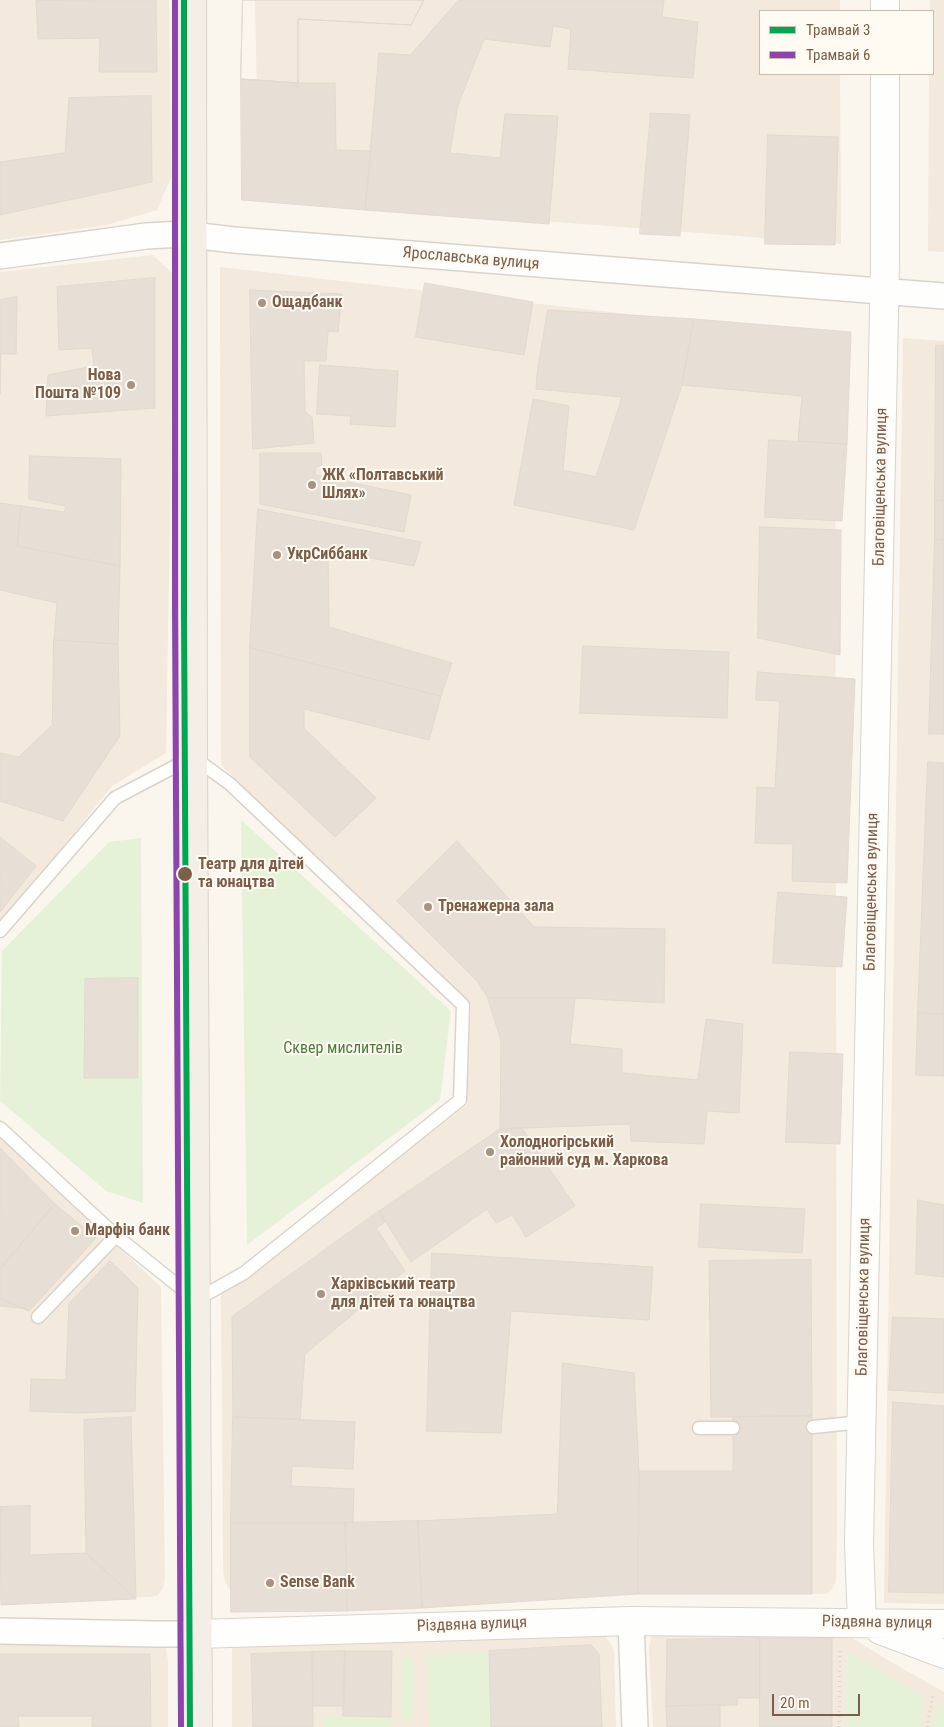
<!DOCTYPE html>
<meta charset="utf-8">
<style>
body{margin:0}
#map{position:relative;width:944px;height:1727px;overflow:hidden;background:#faf6ee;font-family:"Roboto Condensed",sans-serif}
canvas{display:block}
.legend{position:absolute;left:759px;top:10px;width:175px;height:65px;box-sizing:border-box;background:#fffaf2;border:1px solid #cbbcaf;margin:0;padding:6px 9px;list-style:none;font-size:15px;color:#7c5e4a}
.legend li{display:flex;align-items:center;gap:10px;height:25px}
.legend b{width:25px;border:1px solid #cbbcaf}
.scale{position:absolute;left:772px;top:1694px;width:88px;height:22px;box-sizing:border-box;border:2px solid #7c5e4a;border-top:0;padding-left:6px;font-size:15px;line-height:18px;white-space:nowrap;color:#7c5e4a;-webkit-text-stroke:4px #fffaf2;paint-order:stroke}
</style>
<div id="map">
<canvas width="944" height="1727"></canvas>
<ul class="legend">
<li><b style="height:6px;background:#00a651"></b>Трамвай 3</li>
<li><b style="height:6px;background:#8e44ad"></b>Трамвай 6</li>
</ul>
<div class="scale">20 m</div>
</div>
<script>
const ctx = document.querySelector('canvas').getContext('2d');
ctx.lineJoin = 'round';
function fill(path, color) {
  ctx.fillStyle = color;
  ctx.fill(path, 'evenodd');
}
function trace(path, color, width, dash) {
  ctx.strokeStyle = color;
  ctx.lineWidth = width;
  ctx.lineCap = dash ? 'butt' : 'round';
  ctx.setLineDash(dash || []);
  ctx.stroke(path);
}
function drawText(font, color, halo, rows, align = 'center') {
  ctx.font = font + ' "Roboto Condensed",sans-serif';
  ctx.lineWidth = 4;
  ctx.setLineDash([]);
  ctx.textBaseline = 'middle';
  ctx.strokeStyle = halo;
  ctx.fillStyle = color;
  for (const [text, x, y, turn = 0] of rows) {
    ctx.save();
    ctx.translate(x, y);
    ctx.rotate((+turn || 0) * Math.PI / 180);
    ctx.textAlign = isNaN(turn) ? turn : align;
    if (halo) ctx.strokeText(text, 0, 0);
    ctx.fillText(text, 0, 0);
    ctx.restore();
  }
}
fill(new Path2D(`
 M0,0H169L171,177L157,210L107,225L0,240Z
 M255,0H840V11H760V74H840L841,244L259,199Z
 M930,0H944V252L928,251L929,74H933V11H930Z
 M153,255L174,275L166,753L112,786L0,925V272Z
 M220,267L835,338L837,1536L836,1580L833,1588L827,1594L244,1595L236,1594L229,1589L224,1578L223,1564L221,1295L467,1105L471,1005L221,765Z
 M903,338L944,341V1604L884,1603Z
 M0,1137L161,1287L165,1579L163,1588L158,1595L152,1597L0,1599Z
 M840,1630L886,1659L944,1692V1727H653L649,1648L652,1634Z
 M596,1632L605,1636L611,1644L614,1652L616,1727H232V1645Z
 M0,1640L161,1644L166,1649L168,1660V1727H0Z`), '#f3e9dc');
fill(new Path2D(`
 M241,820L451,1011L440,1100L247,1245Z
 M141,838L143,1203L106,1191L0,1101L2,951L109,842Z
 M489,1651L491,1727H429L427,1657Z
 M847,1652L924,1696L920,1727H847Z
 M402,1658H413V1720H401Z
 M937,1703L944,1707V1727H932Z
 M324,1716L391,1717V1727H324Z`), '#e6f2d8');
const building = new Path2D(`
 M94,0H156L157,72H99L100,38L38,39L36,1Z
 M243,0H424L411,25L298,19V83L241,79Z
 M243,0H424L411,25L298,19V83L241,79Z
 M459,0H664L662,17L698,22L693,78L568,69L571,29L553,26L550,47L484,39L458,105L450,153L500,158L505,114L558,116L549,224L365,210L379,53L410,55Z
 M241,79L298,83H335L336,150L371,151L365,210L242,200Z
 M151,96L152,182L0,215V162L65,153L69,98Z
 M651,113L690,115L680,236L640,234Z
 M768,135L838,137L835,245L765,244Z
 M155,278V408L46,416L48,375L94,366L92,348L59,350L57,287Z
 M425,283L533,302L524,355L416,337Z
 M250,290L342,294L338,332L328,331L326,361H304L305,412L312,417L314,443L253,449Z
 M17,297L16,354H1L0,394V300Z
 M548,310L694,319L682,385L634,530L514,505L533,399L569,406L563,470L596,477L622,397L536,389L537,374Z
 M694,319L851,332L847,444L798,441L802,396L682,385Z
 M936,345H944V501L935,500Z
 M320,365L398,371L395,427L350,424L351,416L317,414Z
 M769,440L847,444L842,521L765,517Z
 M260,453H321L322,465L316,467L315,475L411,495L404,532L260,504Z
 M30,456L121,459L120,566L17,546L21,506L64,512L66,506L29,499Z
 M935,500L944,501V540L935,539Z
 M0,503L21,506L17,546L120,566L118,644L54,640L57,603L0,590Z
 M258,509L421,542L414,566L328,550L329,627L452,663L441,696L250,648Z
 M760,527L841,530L840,655L758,638Z
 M935,539L944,540V734H929Z
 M54,640L118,644L120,736L63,821L0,801V753L19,757L52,725Z
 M583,646L729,652L727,718L580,713Z
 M250,648L441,696L429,740L304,709V728L376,798L335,837L250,757Z
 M758,672L855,679L847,883L792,881L793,844L755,843L757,787L775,788L780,701L756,700Z
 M928,762L944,763V1014L918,1013Z
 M0,837L36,866L0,912Z
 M457,841L534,927L665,929L664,1003L575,998H488L477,981L397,901Z
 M778,892L847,897L842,967L773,963Z
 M138,978V1078H84L85,979Z
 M488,998H575L570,1044L622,1049V1073L698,1080L706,1019L743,1024L739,1113L707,1111L704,1144L631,1141L630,1124L500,1129L501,1041Z
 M918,1013L944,1014V1076L916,1075Z
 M790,1052L843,1054L840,1144L786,1142Z
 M522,1128L575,1206L526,1237L512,1215L496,1223L487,1209L411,1262L379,1211L500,1129Z
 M0,1148L55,1204L0,1269Z
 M918,1200L944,1205V1277L916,1274Z
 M55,1204L96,1238L29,1311L0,1299V1269Z
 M701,1204L805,1209L802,1253L699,1247Z
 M379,1211L385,1222L376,1228L405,1271L305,1354L300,1419L233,1417L232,1317Z
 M432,1253L653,1267L649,1320L511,1311L501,1433L427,1431Z
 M811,1260L812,1416L711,1417L709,1261Z
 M110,1261L138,1288L135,1411L76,1413L30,1411L31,1379L66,1380L69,1304Z
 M0,1299L27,1309L0,1306Z
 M893,1317L944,1319V1393L889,1390Z
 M563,1363L634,1373L639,1471L638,1594L422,1608L418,1521L557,1514Z
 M893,1402L944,1406V1593L889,1592Z
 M812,1416V1594H638L639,1471H733V1417Z
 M131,1417L136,1599L86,1553L84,1420Z
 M233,1417L355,1422L353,1469L292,1466L291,1486L354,1489L353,1522L345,1523H231Z
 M30,1506V1555L86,1553L136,1599L1,1605L0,1507Z
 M418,1521L422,1608L347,1611L345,1523Z
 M231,1523H345L347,1611L231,1612Z
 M760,1638H832V1727H760Z
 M760,1638V1698H738L737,1705L666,1706L667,1640Z
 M591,1645L599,1654L602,1727H491L489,1651Z
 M345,1651H392L391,1717L343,1716Z
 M345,1651L344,1706H313L312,1652Z
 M312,1652L313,1727H253L251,1654Z
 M0,1654H150L151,1727H92V1716H18L19,1727H0Z
 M720,1705V1727H667L666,1706Z`);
fill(building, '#e7ded5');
trace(building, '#e3d9d0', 1);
const service = new Path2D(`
 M0,931L115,798L193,757L230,784L463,1005L460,1100L244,1273L196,1300L116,1236L0,1128
 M38,1317L116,1236
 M813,1427L862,1422
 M699,1428H733`);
const minor = new Path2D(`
 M0,256L146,236L183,234L234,240L944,296
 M631,1621L635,1727
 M0,1631L156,1634H197`);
const tertiary = new Path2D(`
 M885,11V0
 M862,1623L859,1544L885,262V74
 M880,1630L944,1654
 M197,1634L631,1621L944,1624`);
const primary = new Path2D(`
 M192,0L193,757L198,1727`);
trace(service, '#d9d3cc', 15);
trace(minor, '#d9d3cc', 28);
trace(tertiary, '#d9d3cc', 30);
trace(primary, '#dbd2ca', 30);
trace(new Path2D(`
 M839,1727L840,1650
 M927,1727L933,1694`), '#ddd6ce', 3, [1, 4]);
trace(service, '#fefefc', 12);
trace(minor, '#fefefc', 25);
trace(tertiary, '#fefefc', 28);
trace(primary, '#f4efe6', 28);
trace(new Path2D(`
 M184,0V610L190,1727`), '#00a651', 6);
trace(new Path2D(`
 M175,0V610L181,1727`), '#8e44ad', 6);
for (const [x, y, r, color] of [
 [262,303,5,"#a89383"],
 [131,385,5,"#a89383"],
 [312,485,5,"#a89383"],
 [277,555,5,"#a89383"],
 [185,874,8,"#7c5e4a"],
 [428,907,5,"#a89383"],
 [490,1152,5,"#a89383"],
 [75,1231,5,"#a89383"],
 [321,1294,5,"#a89383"],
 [270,1583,5,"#a89383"]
]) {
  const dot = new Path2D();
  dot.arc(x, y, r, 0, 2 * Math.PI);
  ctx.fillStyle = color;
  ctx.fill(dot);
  trace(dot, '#fffaf2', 2);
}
drawText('16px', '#7c5e4a', '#fffaf2', [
 ["Ярославська вулиця",471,259,5],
 ["Благовіщенська вулиця",881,487,-89],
 ["Благовіщенська вулиця",872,892,-89],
 ["Благовіщенська вулиця",864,1297,-89],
 ["Різдвяна вулиця",877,1623,1],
 ["Різдвяна вулиця",472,1625,-2]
]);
drawText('bold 16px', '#7c5e4a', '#fffaf2', [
 ["Ощадбанк",272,303],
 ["Нова",121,376,"right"],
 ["Пошта №109",121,394,"right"],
 ["ЖК «Полтавський",322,476],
 ["Шлях»",322,494],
 ["УкрСиббанк",287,555],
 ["Тренажерна зала",438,907],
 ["Холодногірський",500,1143],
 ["районний суд м. Харкова",500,1161],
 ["Марфін банк",85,1231],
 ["Харківський театр",331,1285],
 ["для дітей та юнацтва",331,1303],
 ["Sense Bank",280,1583]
], 'left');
drawText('bold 16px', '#7c5e4a', '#fffaf2', [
 ["Театр для дітей",198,865],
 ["та юнацтва",198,883]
], 'left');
drawText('16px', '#4e7c3e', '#fffaf2', [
 ["Сквер мислителів",343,1049]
]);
</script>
